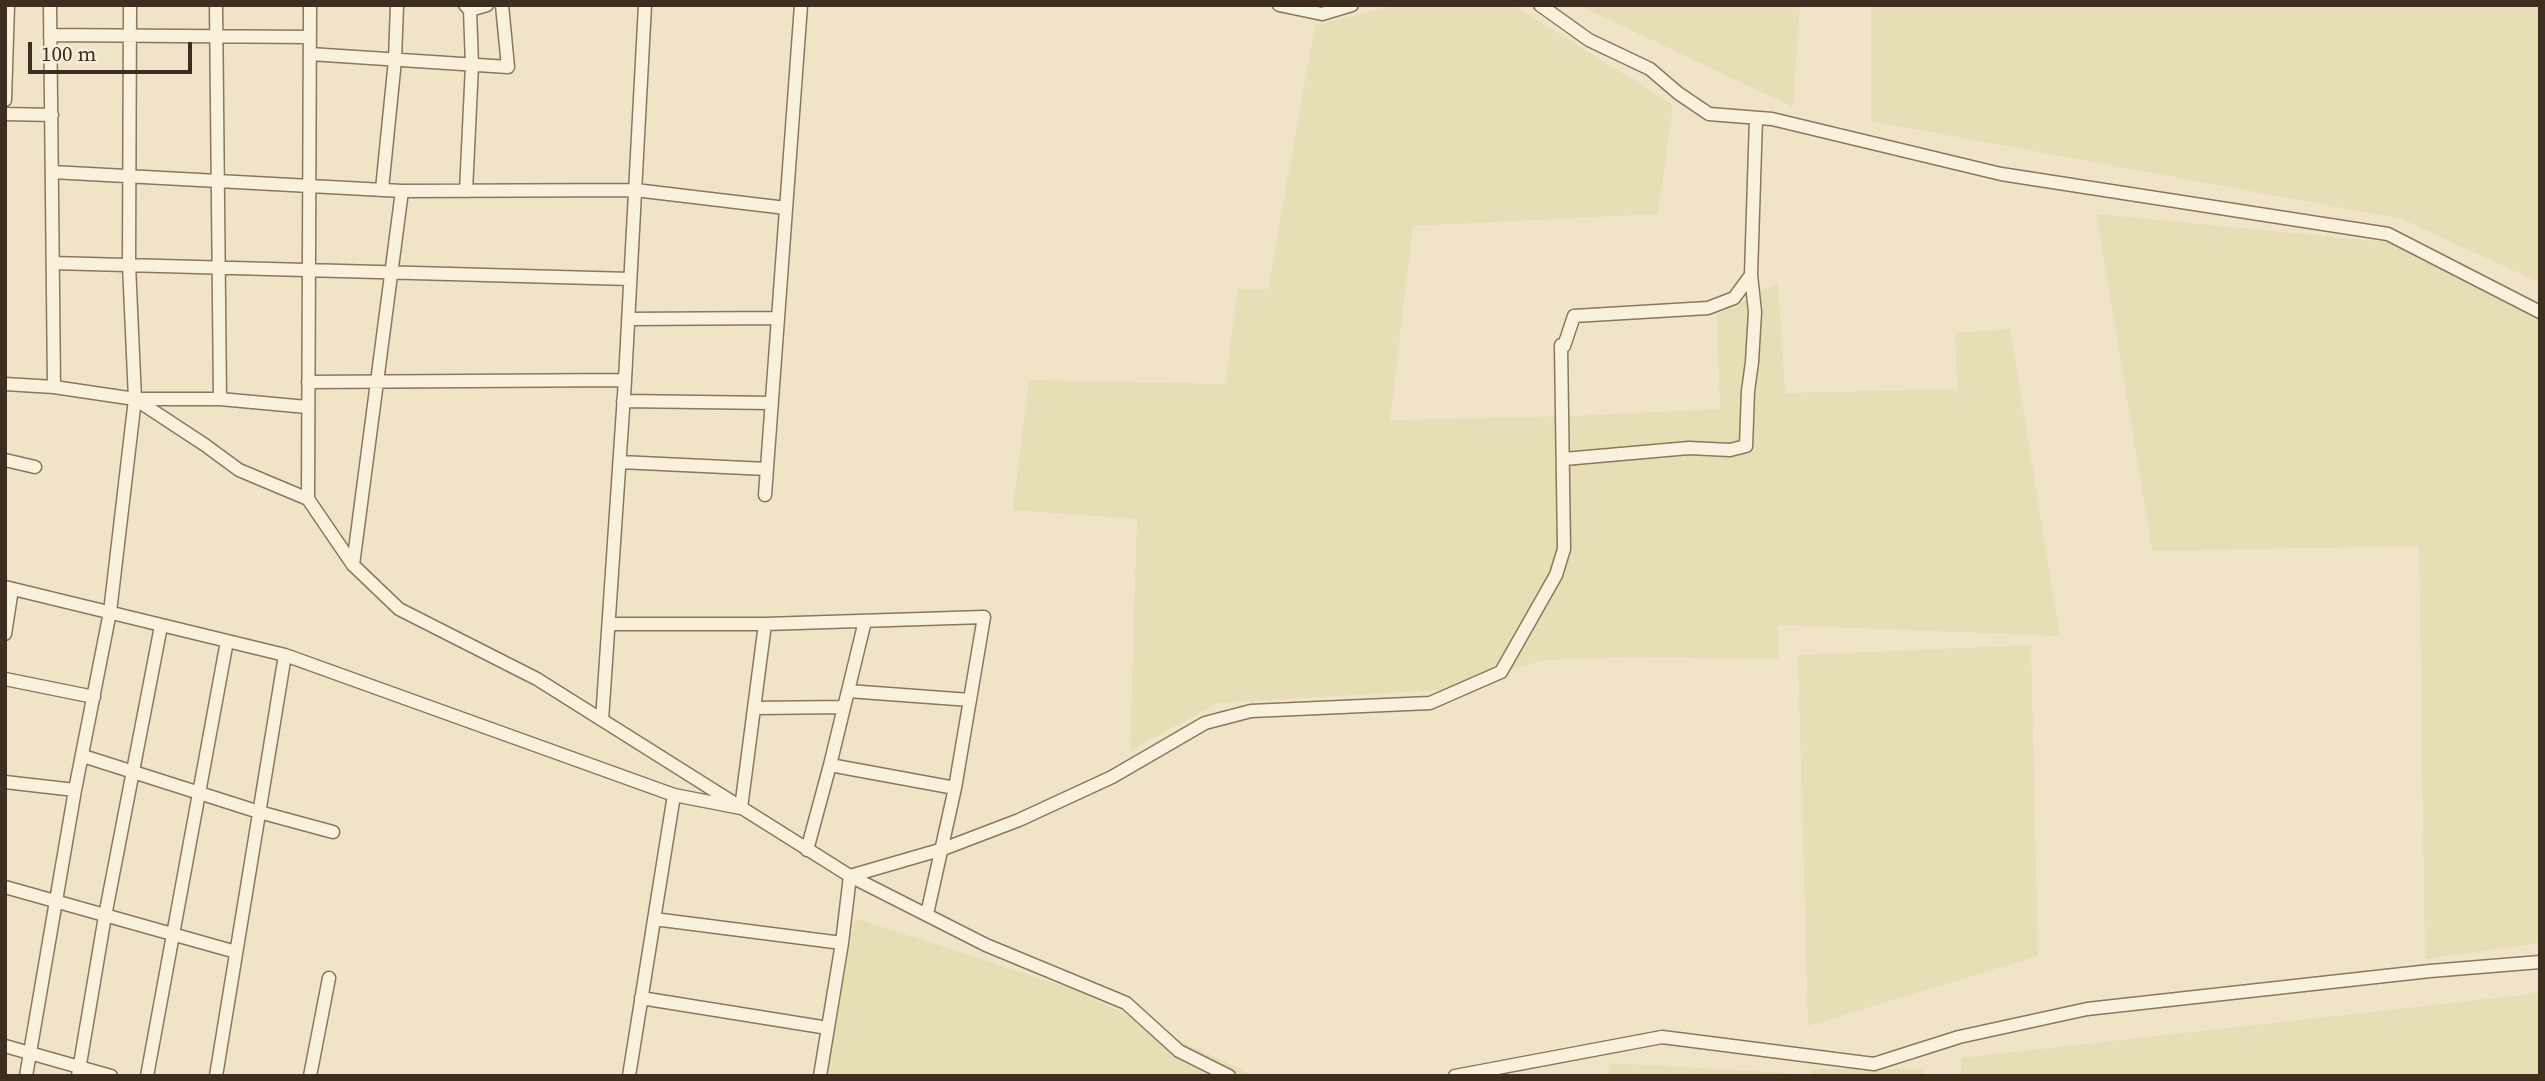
<!DOCTYPE html>
<style>
body{margin:0}
#map{position:relative;width:2545px;height:1081px;overflow:hidden;background:#f0e4c8;font-family:"Source Serif 4",serif}
canvas{display:block}
.frame{position:absolute;inset:0;border:7px solid #3d2e20;pointer-events:none}
.scale{position:absolute;left:28px;top:42px;width:164px;height:32px;box-sizing:border-box;border:4px solid #3d2e20;border-top:0;padding-left:9px;font-size:21px;line-height:24px;white-space:nowrap;color:#3d2e20;-webkit-text-stroke:5px #f7eed8;paint-order:stroke}
</style>
<div id="map">
<canvas width="2545" height="1081"></canvas>
<div class="frame"></div>
<div class="scale">100 m</div>
</div>
<script>
const ctx = document.querySelector('canvas').getContext('2d');
ctx.lineJoin = 'round';
function fill(path, color) {
  ctx.fillStyle = color;
  ctx.fill(path, 'evenodd');
}
function trace(path, color, width, dash) {
  ctx.strokeStyle = color;
  ctx.lineWidth = width;
  ctx.lineCap = dash ? 'butt' : 'round';
  ctx.setLineDash(dash || []);
  ctx.stroke(path);
}
fill(new Path2D(`
 M1397,5L1515,6L1673,105L1658,214L1413,226L1390,420L1573,416L1720,409L1717,314L1778,283L1785,393L1957,389L1955,333L2010,329L2060,636L1778,625L1779,659L1630,657L1544,660L1439,690L1217,703L1130,751L1137,519L1013,510L1029,380L1226,384L1237,289H1268L1315,25Z
 M1578,5H1800L1793,107Z
 M1871,5H2540V283L2402,219L1871,121Z
 M2096,214L2387,242L2540,312V943L2425,959L2419,546L2152,551Z
 M2031,645L2038,956L1808,1026L1798,655Z
 M855,918L1075,990L1254,1076H826Z
 M2540,993V1076H1961V1058Z
 M1610,1063L1790,1073V1076H1608Z
 M1812,1069H1924V1076H1811Z`), '#e6deb5');
const street = new Path2D(`
 M50,5L54,387
 M216,5L220,399
 M465,5L470,10L472,65L466,191
 M1279,5L1322,14L1352,5
 M1540,5L1589,40L1650,69L1678,93L1709,114L1772,119L2001,174L2388,234L2540,312
 M470,10L487,5
 M50,35L310,37
 M310,54L508,67L502,5
 M5,100L8,5
 M5,114L52,115
 M52,172L402,191L635,190L786,208
 M382,189L395,60L397,5
 M53,263L630,279
 M628,319L778,318
 M308,382L625,380
 M5,384L54,387L135,399H220L307,407
 M135,399L205,445L239,470L308,499L353,565L399,609L537,679L850,876L986,945L1126,1003L1179,1051L1229,1076
 M623,401L772,403
 M1564,459L1689,448L1730,450L1746,446L1748,391L1752,362L1755,312L1751,275L1756,118
 M5,460L35,467
 M620,462L767,469
 M765,495L801,5
 M308,499L310,5
 M353,565L402,191
 M5,587L285,655L674,795L741,808L765,624
 M610,624H765L984,617L955,788L927,914
 M5,634L12,589
 M5,679L94,697
 M848,691L970,700
 M755,708L844,707
 M602,720L625,380L645,5
 M83,756L259,812L333,832
 M830,765L955,788
 M5,782L75,790
 M807,850L830,765L865,621
 M5,887L236,952
 M654,919L842,943
 M641,998L828,1028
 M5,1046L111,1076
 M26,1076L75,790L110,612L135,399L129,265L130,5
 M78,1076L105,916L161,626
 M147,1076L227,641
 M216,1076L285,655
 M310,1076L329,978
 M629,1076L674,795
 M820,1076L842,943L850,876L943,849L1019,820L1112,777L1205,723L1251,711L1430,703L1501,672L1556,575L1564,549L1561,345L1564,346L1574,316L1708,308L1734,298L1751,275
 M1455,1076L1662,1037L1874,1064L1959,1037L2087,1009L2430,971L2540,962`);
trace(street, '#8d765c', 15);
trace(street, '#faf1dc', 12);
</script>
